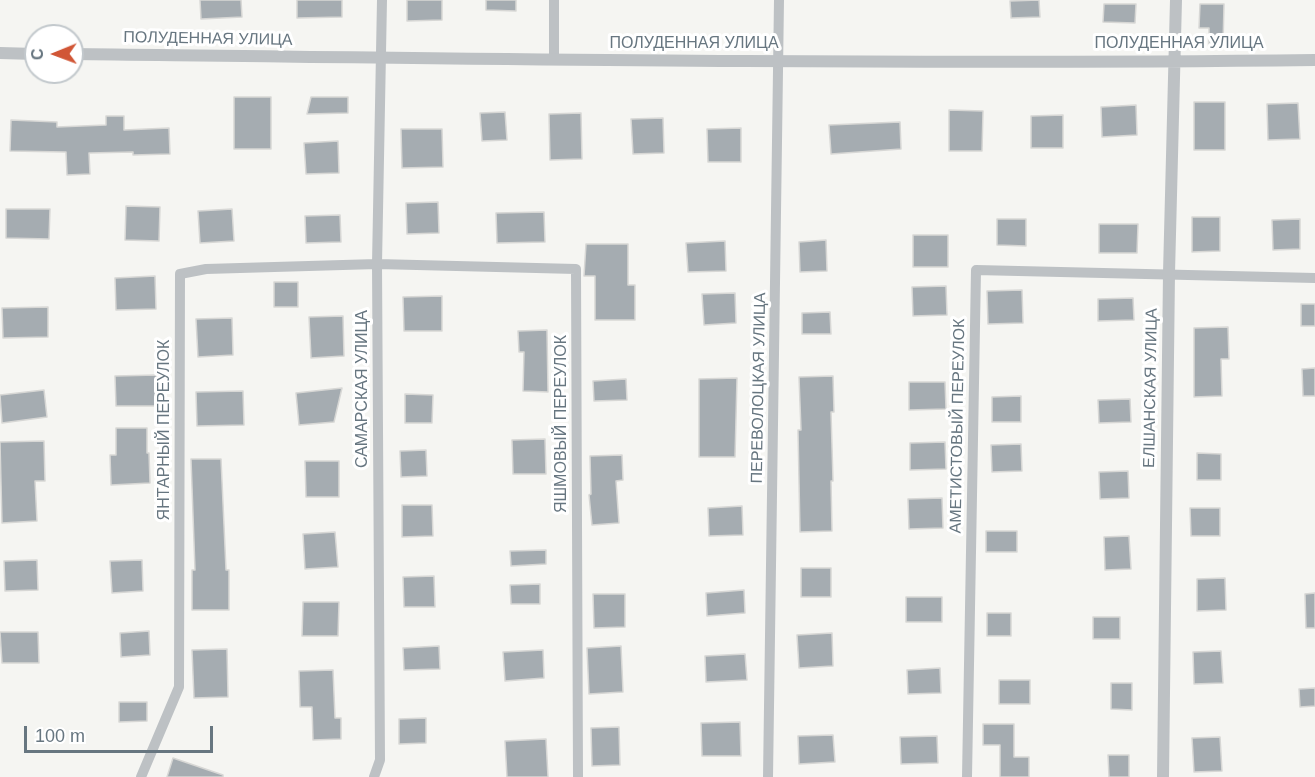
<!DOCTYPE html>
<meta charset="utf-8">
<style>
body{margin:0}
#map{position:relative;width:1315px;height:777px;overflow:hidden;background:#f5f5f2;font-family:Helvetica,sans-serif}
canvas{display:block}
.north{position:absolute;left:24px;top:24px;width:60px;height:60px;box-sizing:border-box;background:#fff;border:2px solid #c2c8cc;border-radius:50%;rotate:269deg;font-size:16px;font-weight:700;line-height:24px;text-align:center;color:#677680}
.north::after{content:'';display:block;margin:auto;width:21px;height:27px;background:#d15636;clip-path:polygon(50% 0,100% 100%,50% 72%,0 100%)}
.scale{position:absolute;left:24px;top:726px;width:189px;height:27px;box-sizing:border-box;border:3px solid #677680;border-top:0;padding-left:8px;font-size:18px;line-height:21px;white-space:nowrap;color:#677680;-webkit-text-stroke:4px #fff;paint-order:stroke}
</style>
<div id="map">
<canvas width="1315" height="777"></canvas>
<div class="north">С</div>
<div class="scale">100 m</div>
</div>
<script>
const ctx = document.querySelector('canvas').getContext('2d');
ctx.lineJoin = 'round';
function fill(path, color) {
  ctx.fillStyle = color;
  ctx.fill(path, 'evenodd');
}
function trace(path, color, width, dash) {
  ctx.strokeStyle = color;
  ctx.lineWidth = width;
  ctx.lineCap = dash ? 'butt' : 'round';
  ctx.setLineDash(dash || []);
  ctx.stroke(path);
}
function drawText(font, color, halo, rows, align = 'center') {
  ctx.font = font + ' Helvetica,sans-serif';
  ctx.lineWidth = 6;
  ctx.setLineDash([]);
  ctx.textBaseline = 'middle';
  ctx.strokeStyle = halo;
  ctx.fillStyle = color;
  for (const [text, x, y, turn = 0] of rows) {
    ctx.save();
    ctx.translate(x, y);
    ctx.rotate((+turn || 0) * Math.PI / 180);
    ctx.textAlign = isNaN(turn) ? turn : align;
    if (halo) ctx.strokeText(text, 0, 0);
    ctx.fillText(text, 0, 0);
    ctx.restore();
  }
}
const building = new Path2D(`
 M200,0H241L242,17L201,19Z
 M297,0H342V17L297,18Z
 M407,0H442V20L407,21Z
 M486,0H516V11L486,10Z
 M1039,0L1040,17L1011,18L1010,1Z
 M1104,4H1136L1135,23L1103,22Z
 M1200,4H1224L1223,45H1209V28H1199Z
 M234,97H271V149H234Z
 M311,97H348V113L307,114Z
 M1194,102H1225V150H1194Z
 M1298,103L1300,139L1268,140L1267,104Z
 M1136,105L1137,135L1102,137L1101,107Z
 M949,110L983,111L982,151H949Z
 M505,112L507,140L482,141L480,113Z
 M581,113L582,159L550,160L549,114Z
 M1063,115V148H1031V116Z
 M106,116H124V130L169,128L170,154L133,155V152L89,153L90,174L67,175L66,152L10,151L11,120L57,122V127L106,125Z
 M663,118L664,153L633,154L631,119Z
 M900,122L901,149L831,154L829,125Z
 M741,128V162H708L707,129Z
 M401,129H442L443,167L402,168Z
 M338,141L339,173L306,174L304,143Z
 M438,202L439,233L407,234L406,203Z
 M126,206L160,207L159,241L125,240Z
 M6,209H50L49,239L6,238Z
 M232,209L234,241L200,243L198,211Z
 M544,212L545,242L497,243L496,213Z
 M340,215L341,242L306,243L305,216Z
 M1192,217H1220V251L1192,252Z
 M997,219H1026V246L997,245Z
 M1300,219V249L1273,250L1272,220Z
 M1099,224H1138L1137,253H1099Z
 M913,235H948V267H913Z
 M826,240L827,271L800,272L799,242Z
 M725,241L726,271L688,272L686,243Z
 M586,244H628V285H635V320H595V276H584Z
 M155,276L156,309L116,310L115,278Z
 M274,282H298V307H274Z
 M946,286L947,315L913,316L912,287Z
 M1022,290L1023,323L988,324L987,291Z
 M735,293L736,323L704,325L702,294Z
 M442,296V331H404L403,297Z
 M1133,298L1134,320L1098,321V299Z
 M1301,304H1315V326H1301Z
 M48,307V337L3,338L2,308Z
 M830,312L831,334H802V313Z
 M343,316L344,356L311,358L309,317Z
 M232,318L233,355L198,357L196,319Z
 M1228,327L1229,359H1221L1222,396L1194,397V328Z
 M547,330L548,392L523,391L524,352H519L518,331Z
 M1315,368V396H1303L1302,369Z
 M157,375V406H116L115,376Z
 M833,376L834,412H831L833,481H831L832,531L800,532L798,430H801L799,377Z
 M737,378L735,457H699V379Z
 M626,379L627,400L594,401L593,381Z
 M909,382H945L946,409L909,410Z
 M342,388L334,422L299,425L296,393Z
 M44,390L47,417L2,423L0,395Z
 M243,391L244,425L197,426L196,392Z
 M405,394L433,395L432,423H405Z
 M1021,396V422H992V397Z
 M1130,399L1131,422L1099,423L1098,400Z
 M116,428H147V453H149L150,483L111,485L110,455H116Z
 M545,439L546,474H513L512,440Z
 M44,441L45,481H35L37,521L2,523L0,442Z
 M945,442L946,469L910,470V443Z
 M1021,444L1022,471L992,472L991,445Z
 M426,450L427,476L401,477L400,451Z
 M1197,453L1221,454V480H1197Z
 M622,455L623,480L616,481L619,523L592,525L589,495L591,494L590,456Z
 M191,459H221L226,570H229V610H192V570H195Z
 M305,461H339V497H306Z
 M1128,471L1129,498L1100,499L1099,472Z
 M942,498L943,528L909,529L908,499Z
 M402,505H432L433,536L402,537Z
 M742,506L743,535L709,536L708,508Z
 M1190,508H1220V536H1191Z
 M986,531H1017V552H986Z
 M335,532L338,567L305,569L303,534Z
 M1129,536L1131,569L1105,570L1104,537Z
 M546,550V564L511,566L510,551Z
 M37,560L38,590L5,591L4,561Z
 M142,560L143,591L112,593L110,561Z
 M801,568H831V597H801Z
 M434,576L435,607H404L403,577Z
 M1225,578L1226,610L1197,611V579Z
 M540,584V604H511L510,585Z
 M744,590L745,613L707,616L706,593Z
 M1315,593V628H1306L1305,594Z
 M593,594H625V627L594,628Z
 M906,597H942V622H906Z
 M303,602H339L338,636H302Z
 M987,613H1011V636H987Z
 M1093,617H1120V639H1093Z
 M149,631L150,655L121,657L120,633Z
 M0,632H38L39,663H2Z
 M832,633L833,666L799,668L797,635Z
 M439,646L440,669L404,670L403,648Z
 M621,646L623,692L589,694L587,648Z
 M227,649L228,697L194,698L192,650Z
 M543,650L544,678L505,681L503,652Z
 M1221,651L1223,683L1194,684L1193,652Z
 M745,654L747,680L706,682L705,656Z
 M940,668L941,693L908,694L907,670Z
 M333,670L335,718H341V739L313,740L312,707H300L299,671Z
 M999,680H1030V704H999Z
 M1111,683H1132V710L1111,709Z
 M1315,688V706L1300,707L1299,689Z
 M119,702H147V721L119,722Z
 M426,718V743L399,744V719Z
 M740,722L741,756H702L701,723Z
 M983,724H1014V757H1029V777H1000V745H983Z
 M619,727L620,765L592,766L591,728Z
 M833,735L835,762L799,764L798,736Z
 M937,736L938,763L901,764L900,737Z
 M1220,737L1222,771L1194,772L1192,738Z
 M546,739L548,777H507L505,741Z
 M1108,755H1129V777H1109Z
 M173,758L223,775V777H167Z`);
fill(building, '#a5acb1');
trace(building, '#d7d7d5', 1.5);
trace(new Path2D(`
 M554,0V60
 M141,777L179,687L180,274L206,269L377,264L576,269L578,777
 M374,777L380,760L377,264L382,0
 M768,777L779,0
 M967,777L976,270L1315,278`), '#bdc1c4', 10);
trace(new Path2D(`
 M0,53L36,54
 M72,54C486,59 901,65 1315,60
 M1163,777L1169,273L1176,0`), '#bdc1c4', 12);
drawText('16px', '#677680', '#fff', [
 ["ПОЛУДЕННАЯ УЛИЦА",208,39,1],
 ["ПОЛУДЕННАЯ УЛИЦА",694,44],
 ["ПОЛУДЕННАЯ УЛИЦА",1179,44],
 ["ПЕРЕВОЛОЦКАЯ УЛИЦА",759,388,-89],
 ["ЕЛШАНСКАЯ УЛИЦА",1151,388,-89],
 ["САМАРСКАЯ УЛИЦА",363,389,-90],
 ["ЯШМОВЫЙ ПЕРЕУЛОК",562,424,-90],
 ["АМЕТИСТОВЫЙ ПЕРЕУЛОК",958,426,-89],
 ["ЯНТАРНЫЙ ПЕРЕУЛОК",165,430,-90]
]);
</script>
